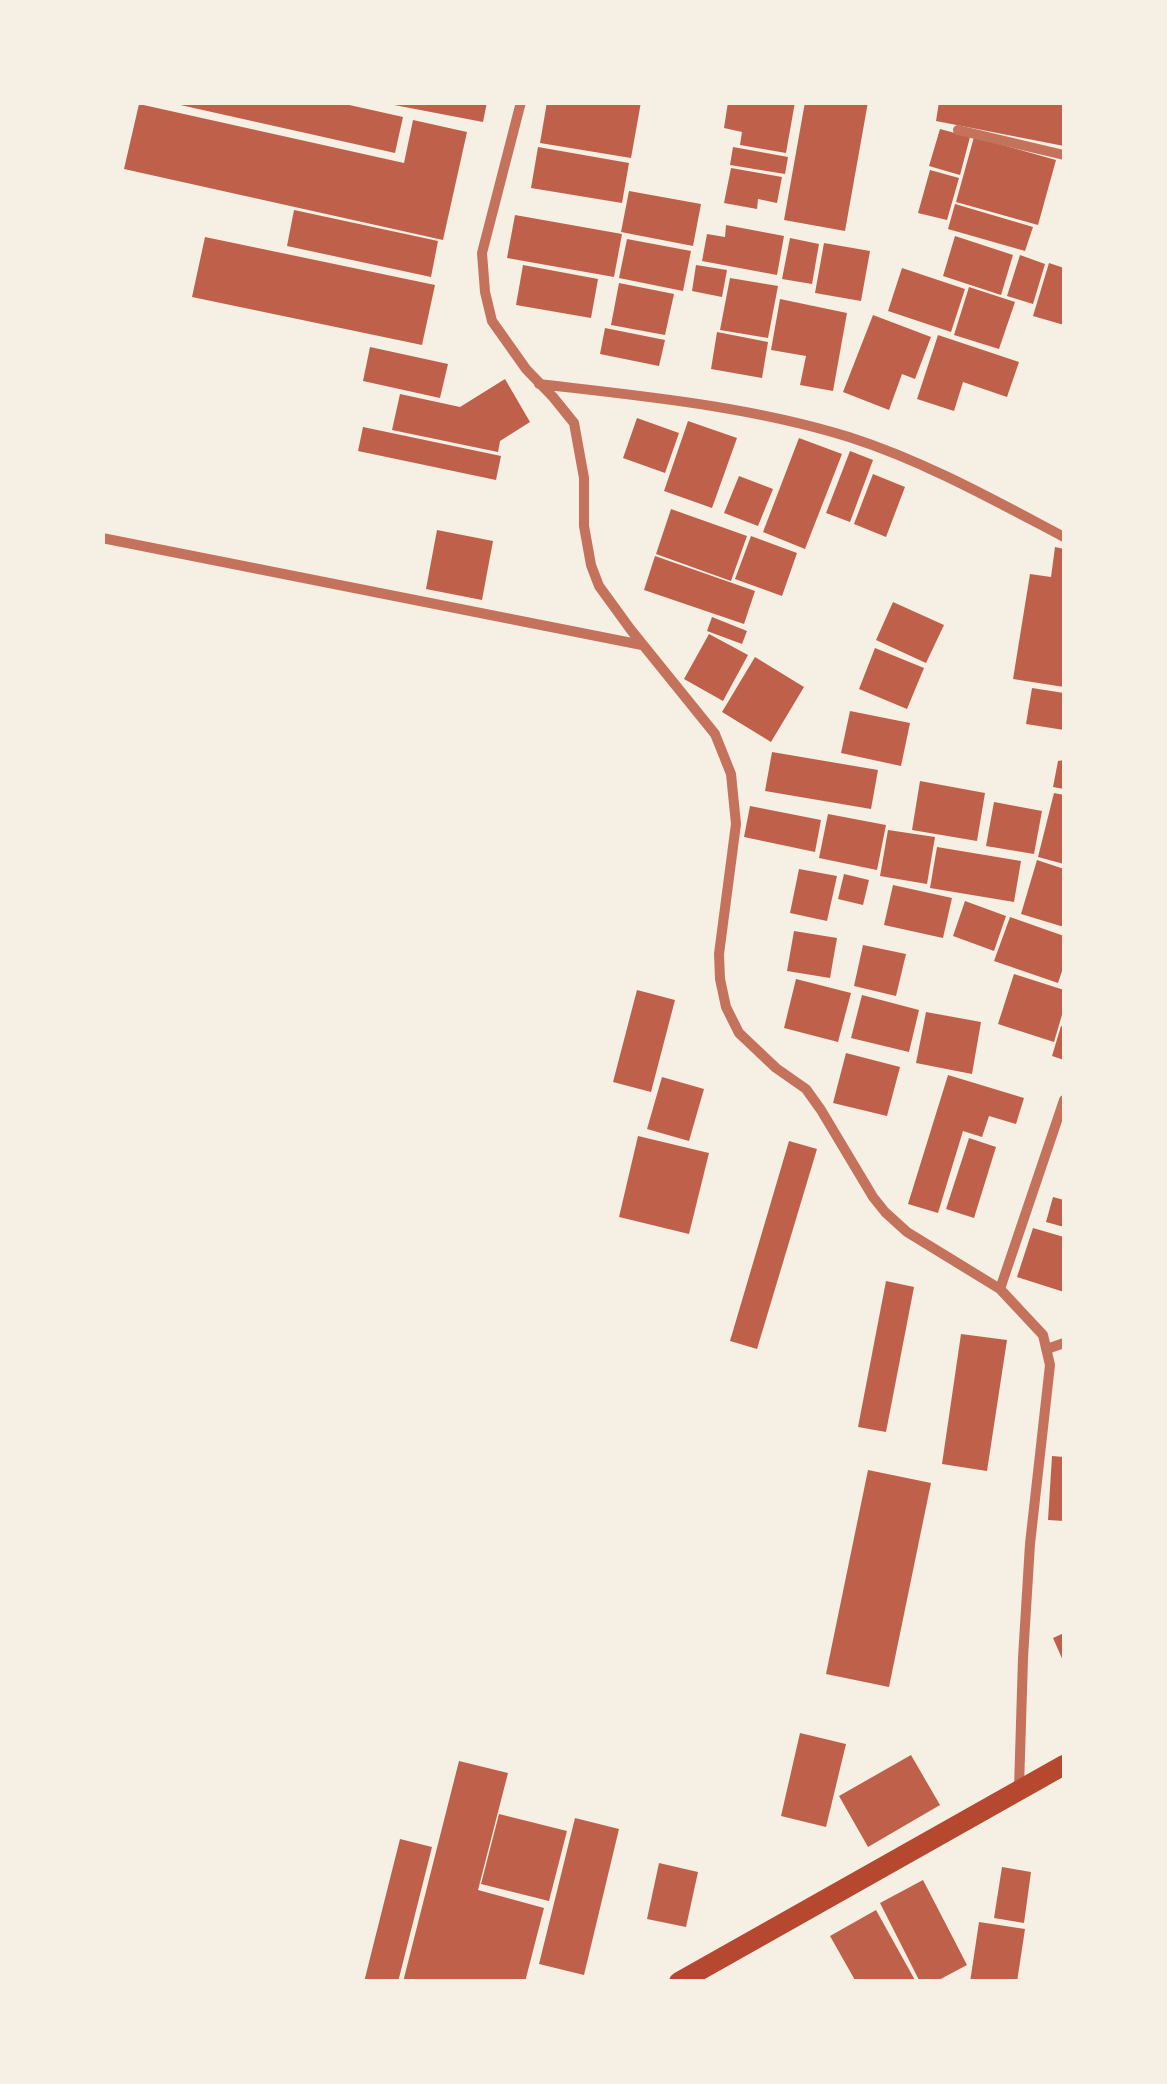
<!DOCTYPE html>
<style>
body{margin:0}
#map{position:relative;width:1167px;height:2084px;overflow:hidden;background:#f6efe4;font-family:"PT Serif",serif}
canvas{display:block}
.frame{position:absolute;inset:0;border:105px solid #f6efe4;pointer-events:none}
</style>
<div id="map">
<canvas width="1167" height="2084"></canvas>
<div class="frame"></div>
</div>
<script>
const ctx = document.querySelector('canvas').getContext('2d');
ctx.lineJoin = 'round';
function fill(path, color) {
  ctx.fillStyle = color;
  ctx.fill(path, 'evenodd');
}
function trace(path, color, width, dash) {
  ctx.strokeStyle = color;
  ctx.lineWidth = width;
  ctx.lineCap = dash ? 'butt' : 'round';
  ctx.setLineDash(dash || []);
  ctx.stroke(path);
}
fill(new Path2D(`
 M167,102H336L403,117L395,153Z
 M389,102H487L483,122L389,104Z
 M547,102H641L631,158L540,143Z
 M728,102H795L786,153L740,145L742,132L724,128Z
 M805,102H868L845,231L784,220Z
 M939,102H1064V146L936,121Z
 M139,104L404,163L413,120L467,132L443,240L124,169Z
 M940,129L970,137L960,175L929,166Z
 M974,137L1056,160L1038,225L956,202Z
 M538,147L629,163L622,203L531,188Z
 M733,147L788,157L785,174L730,165Z
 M731,168L782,177L777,203L758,199L757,209L724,203Z
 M930,170L959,178L947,220L918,213Z
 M629,191L701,204L693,246L621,232Z
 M955,204L1033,227L1025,251L948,229Z
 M294,210L438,241L431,277L287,246Z
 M515,215L622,234L614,277L507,258Z
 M726,225L784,236L777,275L702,261L707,234L725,237Z
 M955,236L1013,255L1001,295L943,276Z
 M205,237L435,285L422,345L192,297Z
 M790,238L819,244L812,284L782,279Z
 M627,239L691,251L683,291L619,278Z
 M824,243L870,251L861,301L815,293Z
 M1020,255L1045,264L1033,304L1007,296Z
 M1049,263L1064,268V325L1033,316Z
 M523,265L598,279L591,318L516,305Z
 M696,265L727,270L722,297L692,291Z
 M902,268L965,289L951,332L888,311Z
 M730,278L778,286L768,338L720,330Z
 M619,283L674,294L665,335L611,325Z
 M969,287L1015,302L999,349L954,335Z
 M780,299L847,313L833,391L800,385L806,356L771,350Z
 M873,315L931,337L915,379L902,374L889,410L843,392Z
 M605,328L665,340L659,366L600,354Z
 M717,332L768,342L762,378L711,369Z
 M938,335L1019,362L1007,397L963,382L954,411L917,399Z
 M370,347L448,364L440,398L363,381Z
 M505,379L530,422L500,441L498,452L392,430L400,394L460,407Z
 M637,418L679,433L665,473L623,458Z
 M688,421L737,438L712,508L664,491Z
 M363,427L501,456L496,480L358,451Z
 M799,438L842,454L805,549L763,532Z
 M850,451L873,460L850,522L826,513Z
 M873,474L905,487L886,537L854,524Z
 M739,476L773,489L758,526L724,513Z
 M671,509L747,536L731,581L656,554Z
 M437,530L493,541L482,600L426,589Z
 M751,536L797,553L782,596L735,579Z
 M1055,547L1064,549V687L1013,679L1030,574L1051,577Z
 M655,556L755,591L744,624L644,590Z
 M893,602L944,625L926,663L876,640Z
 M712,617L747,631L742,644L707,631Z
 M709,634L748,655L723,701L684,679Z
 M875,648L924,668L907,709L859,689Z
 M755,657L804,687L771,742L722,712Z
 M1032,688L1064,693V730L1026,724Z
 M850,711L910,723L901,766L841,753Z
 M772,752L878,770L871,809L765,791Z
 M1064,760V789L1053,787L1058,761Z
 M920,781L985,793L977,841L912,830Z
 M1054,793L1064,795V864L1038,857Z
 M994,802L1042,811L1034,854L986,846Z
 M750,806L821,820L815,852L744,837Z
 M828,814L886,825L877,870L819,858Z
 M888,830L935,837L927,884L880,876Z
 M937,847L1021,861L1014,902L930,888Z
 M1037,860L1064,869V927L1021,914Z
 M799,869L837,876L827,921L790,913Z
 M844,874L869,880L863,905L838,899Z
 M893,885L952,898L943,938L884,925Z
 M965,901L1006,916L994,951L953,936Z
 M1010,917L1064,936V965L1058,983L994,961Z
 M794,931L837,938L830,978L787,971Z
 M863,945L906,954L896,996L854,986Z
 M1014,974L1064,990V1008L1054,1042L998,1024Z
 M796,979L851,993L838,1042L784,1028Z
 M637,990L675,1000L651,1092L613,1082Z
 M862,995L919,1010L909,1052L851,1038Z
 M926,1012L981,1022L972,1074L916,1063Z
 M1061,1026L1064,1027V1060L1052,1056Z
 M846,1053L900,1067L887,1116L833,1103Z
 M948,1075L1024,1098L1016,1124L989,1116L982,1137L963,1131L938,1213L908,1204Z
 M662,1077L704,1089L689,1141L647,1129Z
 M638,1136L709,1153L689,1234L619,1217Z
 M969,1138L996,1147L974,1218L946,1209Z
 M789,1141L817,1149L757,1349L730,1341Z
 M1053,1197L1064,1200V1227L1046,1222Z
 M1033,1228L1064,1237V1292L1017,1277Z
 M886,1281L914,1287L886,1432L858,1427Z
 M961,1334L1007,1340L987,1471L942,1464Z
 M1052,1456L1064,1457V1521L1048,1520Z
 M868,1470L931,1483L889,1687L826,1674Z
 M1064,1633V1663L1053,1638Z
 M800,1733L846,1744L826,1827L781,1816Z
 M911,1755L940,1805L868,1847L839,1796Z
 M459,1761L508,1773L478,1890L544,1908L525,1982H403Z
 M499,1814L567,1831L549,1901L481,1884Z
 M575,1818L619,1829L584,1975L539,1964Z
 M400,1839L432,1847L398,1982H364Z
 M659,1863L698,1872L686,1927L647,1919Z
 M1002,1867L1031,1872L1024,1923L994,1918Z
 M923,1880L967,1965L935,1982H920L880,1903Z
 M876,1910L916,1982H856L830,1936Z
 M979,1922L1025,1929L1017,1982H970Z`), '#bf614a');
trace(new Path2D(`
 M521,102L482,253L485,292L492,321L526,369L553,397L574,423L584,478V526L591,565L599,586L631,630L715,734L731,774L736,824L719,954L720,979L726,1007L739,1033L776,1068L806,1089L821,1110L873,1197L885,1212L907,1232L1000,1289L1043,1335L1050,1365L1030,1544L1023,1658L1019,1788
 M958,130L1064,155
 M539,384C642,396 749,406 849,437C924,461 994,500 1064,537
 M102,538L642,645
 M1000,1289L1064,1100
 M1047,1349L1064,1343`), '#c5725c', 10);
trace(new Path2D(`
 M679,1982L1064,1765`), '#b5482f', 20);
</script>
